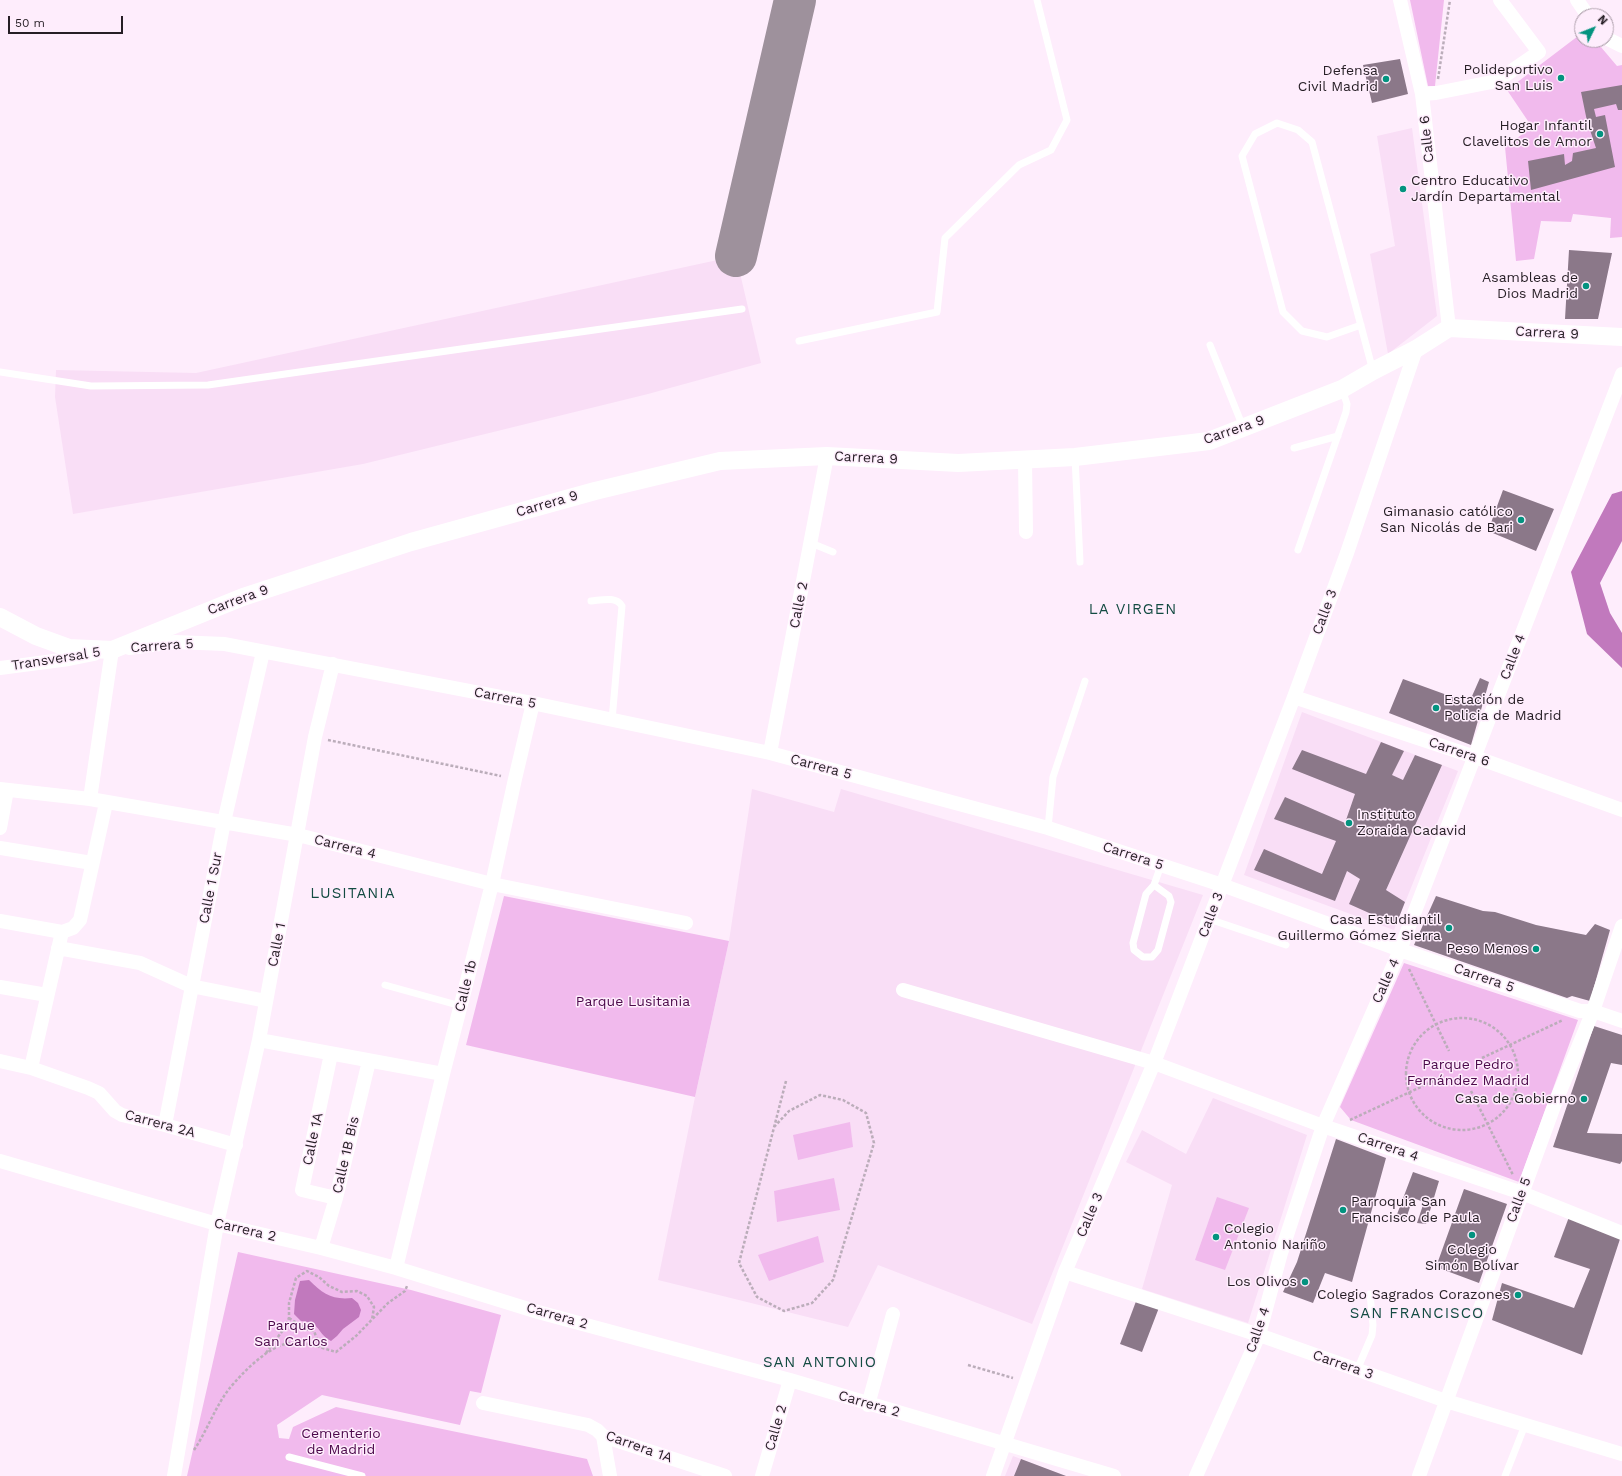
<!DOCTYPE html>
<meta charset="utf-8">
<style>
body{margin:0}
#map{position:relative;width:1622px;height:1476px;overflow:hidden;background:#feedfc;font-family:"Work Sans",sans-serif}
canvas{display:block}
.north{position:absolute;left:1574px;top:8px;width:40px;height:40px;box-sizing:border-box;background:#feedfc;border:1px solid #a89aa6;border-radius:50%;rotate:47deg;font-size:11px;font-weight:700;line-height:16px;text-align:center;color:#261e25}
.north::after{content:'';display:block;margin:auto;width:14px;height:18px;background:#03937f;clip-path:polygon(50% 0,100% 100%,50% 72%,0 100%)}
.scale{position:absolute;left:8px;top:16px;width:115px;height:18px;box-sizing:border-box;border:2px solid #261e25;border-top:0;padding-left:5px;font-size:12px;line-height:14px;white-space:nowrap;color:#261e25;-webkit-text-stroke:3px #feedfc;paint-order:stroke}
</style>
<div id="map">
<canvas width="1622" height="1476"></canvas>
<div class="north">N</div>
<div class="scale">50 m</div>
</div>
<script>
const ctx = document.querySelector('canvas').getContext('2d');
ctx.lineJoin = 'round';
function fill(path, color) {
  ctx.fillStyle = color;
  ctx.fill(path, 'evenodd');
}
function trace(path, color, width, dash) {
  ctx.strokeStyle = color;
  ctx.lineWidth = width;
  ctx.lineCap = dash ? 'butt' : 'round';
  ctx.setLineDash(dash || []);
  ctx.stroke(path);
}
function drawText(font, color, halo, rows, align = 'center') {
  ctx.font = font + ' "Work Sans",sans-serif';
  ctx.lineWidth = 3;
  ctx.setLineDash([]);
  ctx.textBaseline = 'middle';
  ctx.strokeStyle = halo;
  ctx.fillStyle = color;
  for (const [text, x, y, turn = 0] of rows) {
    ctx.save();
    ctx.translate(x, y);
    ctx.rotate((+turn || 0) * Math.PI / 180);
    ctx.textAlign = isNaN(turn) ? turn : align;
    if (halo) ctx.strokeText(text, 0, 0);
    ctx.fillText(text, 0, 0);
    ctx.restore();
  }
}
fill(new Path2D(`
 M1412,128L1437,316L1388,354L1370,254L1395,246L1377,136Z
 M736,256L761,363L648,394L363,464L73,514L55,397L56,370L196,373Z
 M1302,712L1458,771L1394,930L1244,875Z
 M752,789L834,812L841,789L1203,895L1032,1324L878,1265L848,1327L658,1280L695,1097L729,941Z
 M1213,1098L1307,1135L1248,1323L1142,1289L1172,1185L1126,1162L1142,1130L1186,1154Z
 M1013,1456L1066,1476H1005Z`), '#f9def6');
fill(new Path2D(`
 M1410,0H1444L1435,86H1428Z
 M1582,33V40H1595L1617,66L1622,65V237L1610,238L1611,218L1573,214L1571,222L1541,221L1534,259L1516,261L1505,147L1532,127L1507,90Z
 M504,896L729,941L695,1097L466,1045Z
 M1404,963L1578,1020L1519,1182L1351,1120L1340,1107Z
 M850,1122L853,1147L798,1160L793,1135Z
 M834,1178L840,1210L777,1222L774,1191Z
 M1217,1197L1249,1208L1225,1270L1195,1260Z
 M818,1236L824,1262L769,1281L758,1255Z
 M238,1252L411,1290L501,1315L481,1393L470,1391L460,1425L322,1395L277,1425L279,1438L289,1439L293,1427L336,1407L587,1459L593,1476H187Z`), '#f1baed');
fill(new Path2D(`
 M1622,491V541L1600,583L1610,613L1622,633V668L1587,634L1571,572L1612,494Z
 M309,1280C323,1294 332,1300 352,1298L358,1303L361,1310L359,1317L343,1329L337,1336L331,1341C316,1333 322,1323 301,1321L294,1314L295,1300L300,1281Z`), '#c179bd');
trace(new Path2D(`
 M736,256L795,0`), '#9e919c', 42);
fill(new Path2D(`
 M1400,59L1408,94L1372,103L1363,65Z
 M1622,85V110H1618L1616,104L1594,109L1596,117L1605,115L1615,167L1531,190L1528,161L1564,154L1565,165L1572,161L1573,153L1596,148L1587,121L1581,92Z
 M1569,250L1612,253L1598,319H1565Z
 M1503,490L1554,509L1536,551L1488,531Z
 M1480,678L1489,682L1471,745L1389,713L1403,679L1469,703Z
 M1381,742L1404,751L1392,775L1403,780L1415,755L1442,765L1386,890L1405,902L1396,925L1349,904L1360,879L1347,871L1335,901L1254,870L1264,849L1322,874L1336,841L1274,819L1285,797L1345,823L1355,794L1292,769L1302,750L1366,774Z
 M1436,896L1483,911L1495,912L1536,925L1586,935L1595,924L1610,930L1590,1001L1572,996L1567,998L1414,945Z
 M1594,1026L1622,1035V1065L1611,1063L1587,1133L1622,1134V1161L1620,1164L1553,1147Z
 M1336,1139L1386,1158L1352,1282L1325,1273L1313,1303L1283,1292L1297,1262Z
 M1413,1172L1439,1181L1426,1224L1417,1223L1424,1202L1413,1198L1406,1219L1396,1217Z
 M1464,1189L1507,1204L1479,1283L1436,1267Z
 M1569,1217L1620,1239L1582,1355L1492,1320L1502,1283L1574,1308L1590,1269L1554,1257Z
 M1138,1296L1160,1305L1142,1352L1120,1344Z
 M1021,1459L1066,1476H1014Z`), '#8b7889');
trace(new Path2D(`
 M1438,79L1450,0
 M328,740L501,776
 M1409,969L1449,1051
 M1406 1074a56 56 0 1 1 112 0a56 56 0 1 1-112 0Z
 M1482,1058L1563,1020
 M1471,1091L1513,1175
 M1350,1120L1440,1078
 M774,1127L789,1111L820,1095L843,1100L866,1113L874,1143L833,1280L812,1303L784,1311L757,1297L739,1263L786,1081
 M289,1318L306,1329L314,1331L320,1347
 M266,1353L283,1330L289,1318V1303L296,1278L307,1271L319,1277L329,1286L342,1292L357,1291L367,1296L374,1307L372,1320
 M968,1365L1013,1378
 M194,1450C207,1431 215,1407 229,1389C242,1373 270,1344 291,1343C306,1342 322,1348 336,1352L356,1336L388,1303L405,1291L407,1286`), '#bbadba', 2.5, [3, 2]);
trace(new Path2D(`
 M1361,325L1327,337L1302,331L1283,312L1242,156L1255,134L1277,123L1298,130L1312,142L1373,371
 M799,341L937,312L945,238L1019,165L1051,150L1067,120L1037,0
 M1210,345L1243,427
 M0,372L91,386L208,385L742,309
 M1294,448L1338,436
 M1075,457L1080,562
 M811,543L833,552
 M1298,550L1346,412L1347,404L1342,389
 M591,601C602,600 616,596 622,606L612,720
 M1048,828L1053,777L1085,681
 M1154,885L1146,894L1133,943L1134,950L1143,957H1152L1158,950L1171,902L1169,896L1154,885L1161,865
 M1209,919L1286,945
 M385,985L461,1006
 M1357,1370L1372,1335L1373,1325L1370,1294
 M289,1457L362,1476
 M1505,1476L1525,1425`), '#fff', 7);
trace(new Path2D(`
 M1400,0L1422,94L1449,328
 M1577,0L1588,16
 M1606,38L1622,46
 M1422,94L1436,93L1497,81L1539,52L1500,0
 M1025,460L1026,532
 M129,648L175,642L225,644L533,703L770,753L1048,828L1222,885L1400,950L1580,1011H1593L1622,1021
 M0,668L69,659L94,654
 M1294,697L1475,757L1622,810
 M770,753L827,456
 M0,789L90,799L298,835L492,884L686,923
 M90,799L112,650
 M0,828L7,790
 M0,848L92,863
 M0,921L62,932
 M58,948L140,963L191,986L266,1001
 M0,987L47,995
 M903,990L1154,1063L1323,1126L1522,1193L1622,1233
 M259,1040L443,1074
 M331,1054L302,1190L336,1198
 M0,1061L31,1068L88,1088L99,1093L115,1111L122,1115L165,1125L236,1145
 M31,1068L62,932L73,928L80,920L106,803
 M165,1125L224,822L263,652
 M0,1161L217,1224L321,1248L396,1268L538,1312L790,1380L1114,1476
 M321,1248L336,1198L369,1061
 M396,1268L443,1074L492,884L515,779L533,703
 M1065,1272L1259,1335L1446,1401L1622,1454
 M483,1403L588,1425L597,1430L603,1436L725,1476
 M868,1405L893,1314
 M603,1436L610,1476
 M174,1476L217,1224L259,1040L315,737L333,664
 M762,1476L790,1380
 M993,1476L1065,1272L1154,1063L1294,697L1347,553L1416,349
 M1196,1476L1259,1335L1281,1253L1323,1126L1400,950L1622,374
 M1419,1476L1554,1106L1593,1011L1622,926`), '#fff', 14);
trace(new Path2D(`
 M0,617L36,636L69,648L112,650L243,597L411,542L595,491L720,461L827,456L958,463L1075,457L1209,441L1342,389L1373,371L1416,349L1449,328L1622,337`), '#fff', 18);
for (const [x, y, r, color] of [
 [1561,78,4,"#03937f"],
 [1386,79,4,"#03937f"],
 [1600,134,4,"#03937f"],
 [1403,189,4,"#03937f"],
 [1586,286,4,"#03937f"],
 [1521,520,4,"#03937f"],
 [1436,708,4,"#03937f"],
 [1349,823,4,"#03937f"],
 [1449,928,4,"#03937f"],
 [1536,949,4,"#03937f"],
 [1584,1099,4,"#03937f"],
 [1343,1210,4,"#03937f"],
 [1472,1235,4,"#03937f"],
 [1216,1237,4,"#03937f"],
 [1305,1282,4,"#03937f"],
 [1518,1295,4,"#03937f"]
]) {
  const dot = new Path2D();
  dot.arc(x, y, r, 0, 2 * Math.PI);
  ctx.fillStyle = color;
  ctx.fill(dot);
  trace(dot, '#feedfc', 1.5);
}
drawText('14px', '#261e25', '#feedfc', [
 ["Polideportivo",1553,70],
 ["San Luis",1553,86],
 ["Defensa",1378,71],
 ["Civil Madrid",1378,87],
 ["Hogar Infantil",1592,126],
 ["Clavelitos de Amor",1592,142],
 ["Centro Educativo",1411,181,"left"],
 ["Jardín Departamental",1411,197,"left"],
 ["Asambleas de",1578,278],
 ["Dios Madrid",1578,294],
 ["Gimanasio católico",1513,512],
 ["San Nicolás de Bari",1513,528],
 ["Estación de",1444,700,"left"],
 ["Policia de Madrid",1444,716,"left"],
 ["Instituto",1357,815,"left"],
 ["Zoraida Cadavid",1357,831,"left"],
 ["Casa Estudiantil",1441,920],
 ["Guillermo Gómez Sierra",1441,936],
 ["Peso Menos",1528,949],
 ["Casa de Gobierno",1576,1099],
 ["Parroquia San",1351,1202,"left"],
 ["Francisco de Paula",1351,1218,"left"],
 ["Colegio",1224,1229,"left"],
 ["Antonio Nariño",1224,1245,"left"],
 ["Colegio",1472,1250,"center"],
 ["Simón Bolívar",1472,1266,"center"],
 ["Los Olivos",1297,1282],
 ["Colegio Sagrados Corazones",1510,1295]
], 'right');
drawText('14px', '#261e25', '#feedfc', [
 ["Calle 6",1427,139,-96],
 ["Carrera 9",1547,333,3],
 ["Carrera 9",1234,430,-19],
 ["Carrera 9",866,458,3],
 ["Carrera 9",547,504,-16],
 ["Carrera 9",238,600,-20],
 ["Calle 2",799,605,-79],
 ["Calle 3",1325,612,-70],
 ["Carrera 5",162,646,-4],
 ["Calle 4",1513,657,-69],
 ["Transversal 5",56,659,-9],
 ["Carrera 5",505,698,11],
 ["Carrera 6",1459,752,19],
 ["Carrera 5",821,767,15],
 ["Carrera 4",345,847,14],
 ["Carrera 5",1133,856,18],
 ["Calle 1 Sur",211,888,-79],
 ["Calle 3",1211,915,-69],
 ["Calle 1",277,945,-79],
 ["Carrera 5",1484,978,19],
 ["Calle 4",1386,981,-66],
 ["Calle 1b",466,986,-76],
 ["Carrera 2A",160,1124,15],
 ["Calle 1A",313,1139,-78],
 ["Carrera 4",1388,1147,19],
 ["Calle 1B Bis",346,1155,-77],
 ["Calle 5",1519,1200,-70],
 ["Calle 3",1090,1215,-67],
 ["Carrera 2",245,1230,13],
 ["Carrera 2",557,1316,16],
 ["Calle 4",1258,1330,-71],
 ["Carrera 3",1343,1365,19],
 ["Carrera 2",869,1404,16],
 ["Calle 2",776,1428,-74],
 ["Carrera 1A",639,1447,20]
]);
drawText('14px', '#4c094b', '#feedfc', [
 ["Parque Lusitania",633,1002],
 ["Parque Pedro",1468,1065],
 ["Fernández Madrid",1468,1081],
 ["Parque",291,1326],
 ["San Carlos",291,1342],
 ["Cementerio",341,1434],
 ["de Madrid",341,1450]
]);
ctx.letterSpacing = '1px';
drawText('15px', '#134b42', '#feedfc', [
 ["LA VIRGEN",1133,610],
 ["LUSITANIA",353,894],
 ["SAN FRANCISCO",1417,1314],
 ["SAN ANTONIO",820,1363]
]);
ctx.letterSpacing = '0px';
</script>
